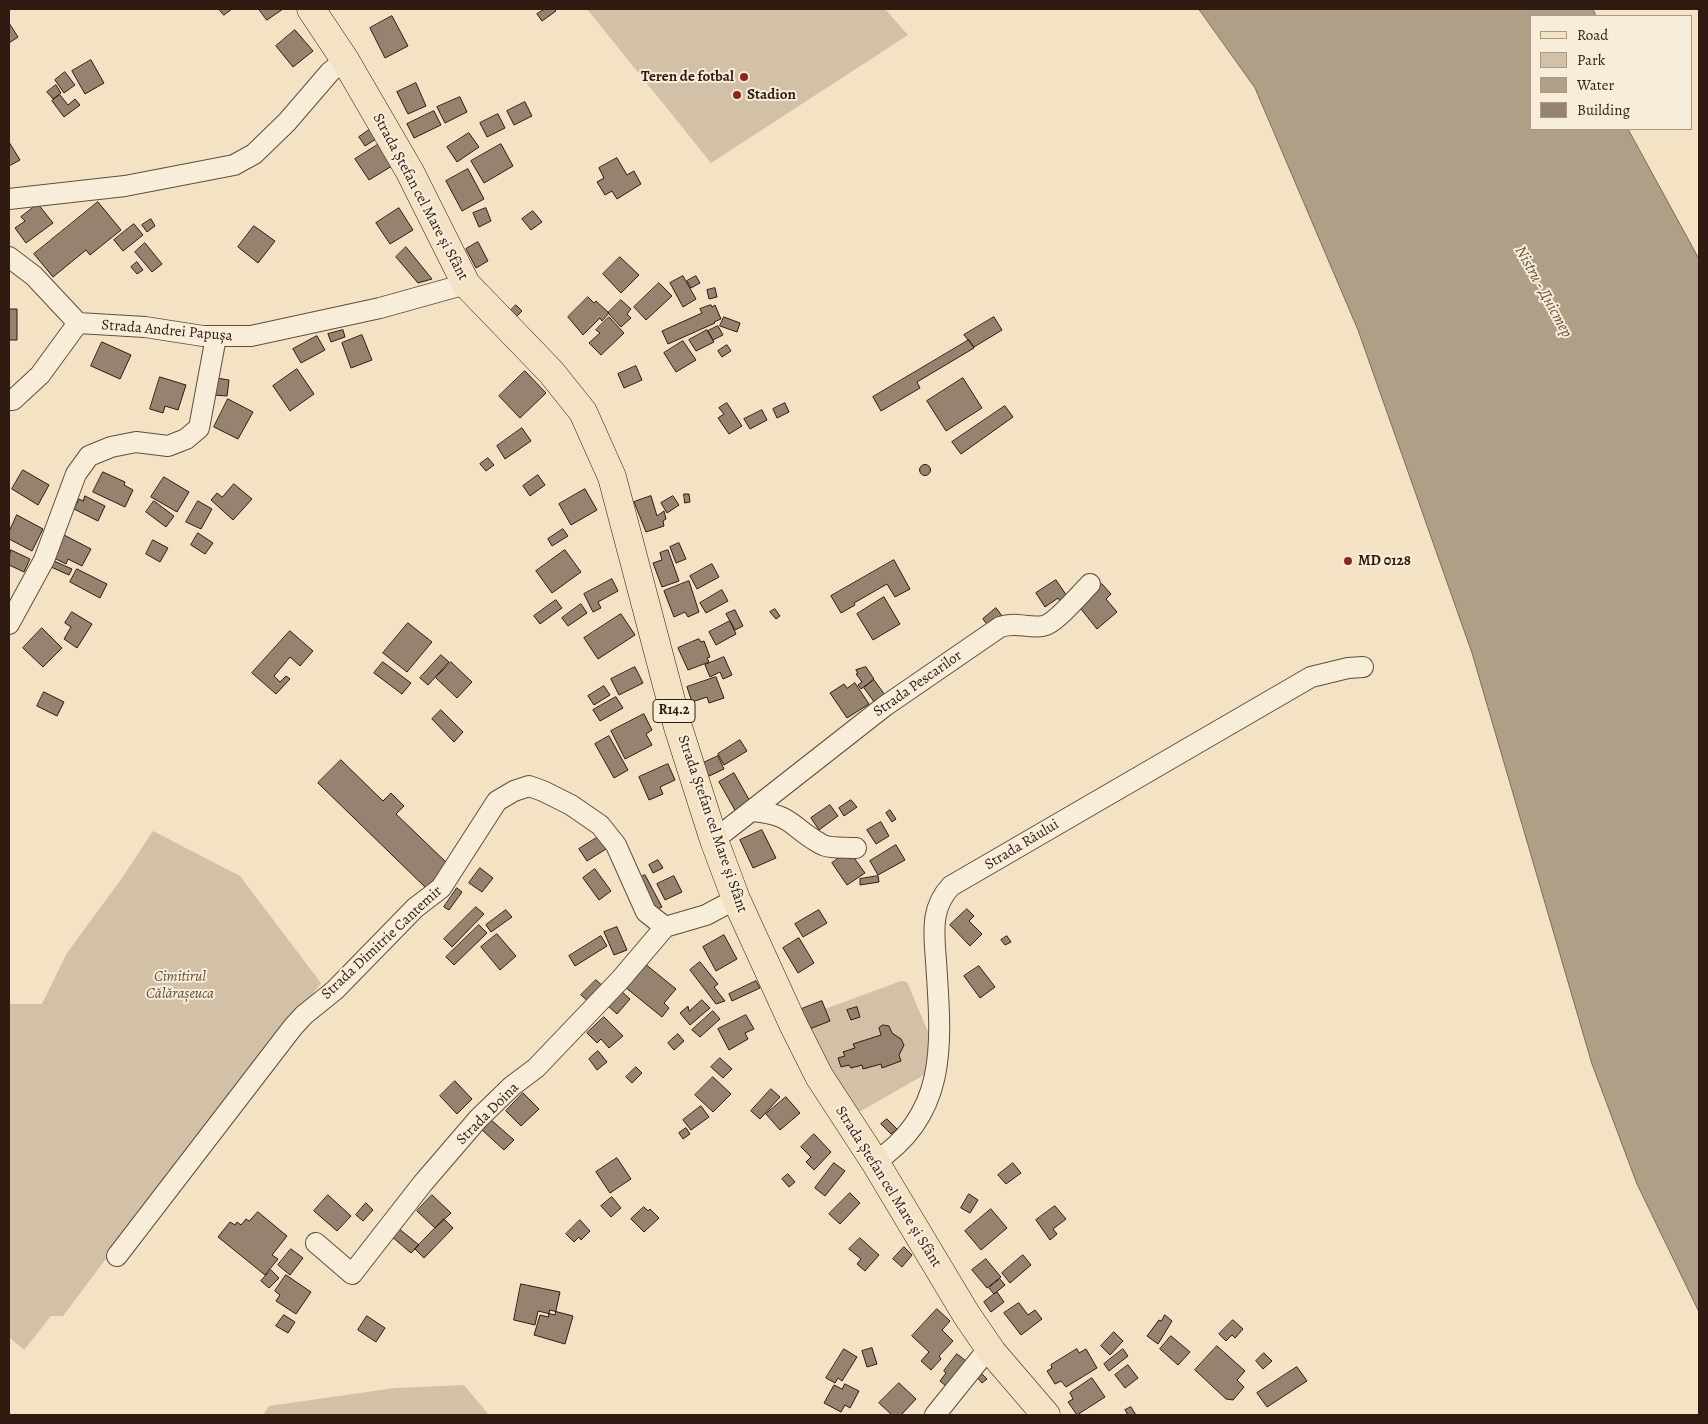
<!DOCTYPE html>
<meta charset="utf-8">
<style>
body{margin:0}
#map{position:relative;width:1708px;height:1424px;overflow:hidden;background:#f3e3c4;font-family:Alegreya,serif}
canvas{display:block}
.frame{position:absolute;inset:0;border:10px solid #2f1b12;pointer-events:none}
.legend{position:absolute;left:1530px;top:15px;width:162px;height:115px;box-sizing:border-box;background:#f7edd9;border:1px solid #a79989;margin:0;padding:6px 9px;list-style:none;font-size:15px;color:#2f1b12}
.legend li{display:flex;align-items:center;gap:10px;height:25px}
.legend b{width:25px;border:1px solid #a79989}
</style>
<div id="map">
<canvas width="1708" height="1424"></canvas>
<div class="frame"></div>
<ul class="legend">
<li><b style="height:6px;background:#f3e3c4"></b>Road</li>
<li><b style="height:14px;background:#d2c1a6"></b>Park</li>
<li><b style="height:14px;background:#b09f87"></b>Water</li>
<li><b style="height:14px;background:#95836f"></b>Building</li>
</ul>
</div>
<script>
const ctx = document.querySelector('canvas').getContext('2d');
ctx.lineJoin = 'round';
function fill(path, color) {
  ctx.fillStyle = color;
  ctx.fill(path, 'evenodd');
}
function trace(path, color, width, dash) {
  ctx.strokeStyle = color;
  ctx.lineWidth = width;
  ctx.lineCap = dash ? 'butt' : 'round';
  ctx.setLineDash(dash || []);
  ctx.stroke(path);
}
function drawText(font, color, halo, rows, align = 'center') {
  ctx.font = font + ' Alegreya,serif';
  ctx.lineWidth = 4;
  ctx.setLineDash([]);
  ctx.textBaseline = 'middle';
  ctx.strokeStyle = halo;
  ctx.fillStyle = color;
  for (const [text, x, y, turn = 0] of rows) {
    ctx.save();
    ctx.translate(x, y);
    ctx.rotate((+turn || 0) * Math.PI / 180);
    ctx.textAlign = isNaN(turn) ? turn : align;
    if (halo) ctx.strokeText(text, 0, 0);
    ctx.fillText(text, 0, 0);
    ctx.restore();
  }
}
fill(new Path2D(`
 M587,9H885L908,35L711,163Z
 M153,831L240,876L321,983L105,1260L63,1316H51L24,1350L9,1337V1004H42L67,953L122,878Z
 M901,981L907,982L934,1046L931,1071L861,1111H857L826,1072L809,1029L825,1009Z
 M464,1385L489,1415H263L269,1406L395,1388Z`), '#d2c1a6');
const water = new Path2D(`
 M1199,9H1593L1596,16H1532V129H1628L1699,259V1312L1637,1184L1592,1064L1472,653L1358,330L1255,88Z`);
fill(water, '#b09f87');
trace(water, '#7c6a58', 1);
const building = new Path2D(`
 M219,9H232L224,15Z
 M259,9H283L267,20Z
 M545,9H554L556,11L542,21L537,14Z
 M392,16L408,46L385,58L370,28Z
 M9,23L18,37L9,43Z
 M295,30L313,51L293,67L276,46Z
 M91,60L104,83L85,94L72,71Z
 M65,72L75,85L64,93L55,80Z
 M416,83L426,106L408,114L397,92Z
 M56,85L61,93L53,99L47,92Z
 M60,95L68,105L75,99L80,105L64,117L52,101Z
 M460,97L467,112L445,123L437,107Z
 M525,102L532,116L514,125L507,111Z
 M434,111L441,125L414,138L407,124Z
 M498,114L505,128L487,137L480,123Z
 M372,128L379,137L365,146L359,137Z
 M469,133L479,147L457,162L447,147Z
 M9,142L20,160L9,166Z
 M379,144L392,166L369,180L355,159Z
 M501,144L513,166L484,183L471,161Z
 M617,158L627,175L634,171L641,184L617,199L612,191L605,195L597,182L604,178L599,168Z
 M468,169L484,199L462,211L446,181Z
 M98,202L121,230L90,255L86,250L53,277L34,254Z
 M38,204L53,223L26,243L15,228L25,221L21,217Z
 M399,208L413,230L390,244L376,223Z
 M486,208L491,221L479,227L473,213Z
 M533,211L542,222L531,230L522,219Z
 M151,219L155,226L147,232L142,225Z
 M134,224L143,235L123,251L114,240Z
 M254,226L275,241L258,263L238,247Z
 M478,242L488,261L476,268L466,249Z
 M145,243L162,264L152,272L135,252Z
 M406,247L432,279L418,283L396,257Z
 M620,257L639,275L621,293L603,274Z
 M137,262L143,270L137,274L131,267Z
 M683,276L696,299L683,307L670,283Z
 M696,276L700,283L691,288L687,281Z
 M659,283L672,296L646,320L634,307Z
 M715,288L717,297L709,299L707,290Z
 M588,297L594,303L596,301L609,313L602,321L600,318L583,335L568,317Z
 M621,300L631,309L627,314L631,318L621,327L608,313Z
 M516,305L522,311L516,317L510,311Z
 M711,305L712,307L715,305L721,319L714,322L715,323L668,344L662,331L702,313L700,309Z
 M9,309H17V340H9Z
 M609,317L624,333L601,355L589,343L600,333L596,330Z
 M724,317L740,323L737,332L720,326Z
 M994,317L1002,330L974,347L964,335Z
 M718,326L723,335L713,340L708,331Z
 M343,330L345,337L331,342L328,334Z
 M707,330L714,342L696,351L689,340Z
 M362,335L372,360L351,368L342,343Z
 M317,336L325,350L301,363L293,349Z
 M969,340L974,348L917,382L920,388L881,411L873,397Z
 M683,341L696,360L676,372L664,353Z
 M102,342L131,355L120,379L91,366Z
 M727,345L731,351L722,357L718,351Z
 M636,366L642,380L624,388L618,374Z
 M297,369L314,394L290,411L273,386Z
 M525,371L546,393L520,418L499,396Z
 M160,377L186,385L178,410L165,406L163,413L150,409Z
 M216,378L229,380L227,396L214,395Z
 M963,378L982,408L946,431L927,401Z
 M228,399L253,412L238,439L214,427Z
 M727,403L742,426L729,434L718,418L724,414L719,408Z
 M785,403L789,412L777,418L773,409Z
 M1005,406L1013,417L961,454L952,442Z
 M762,410L767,420L750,429L744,419Z
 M522,428L531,441L505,459L497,446Z
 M488,458L494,465L486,471L480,464Z
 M919.5 470a5.5 5.5 0 1 1 11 0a5.5 5.5 0 1 1-11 0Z
 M23,470L49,485L38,505L12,489Z
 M103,472L125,482L124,485L133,490L125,507L93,492Z
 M538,475L545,485L530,496L523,486Z
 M164,477L189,492L177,512L151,497Z
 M234,484L252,499L233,520L211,500L217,493L222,497Z
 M585,489L597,510L571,525L559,504Z
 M684,494H689L690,502L685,503Z
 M85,496L105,506L98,521L74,509L79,499L83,501Z
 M651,496L657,516L664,511L666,519L663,521L664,526L646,532L634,502Z
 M673,496L679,505L667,513L661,503Z
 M154,501L174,516L166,527L146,512Z
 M198,501L212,509L201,529L186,522Z
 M17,515L43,529L32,551L9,539V532Z
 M563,529L568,536L552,546L548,539Z
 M198,533L213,543L205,554L191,545Z
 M64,535L91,549L82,566L68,559L66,564L52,557Z
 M153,540L168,548L160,562L146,554Z
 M679,543L686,559L676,563L670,547Z
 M11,550L30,559L24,572L9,565Z
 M565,550L581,572L552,593L536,571Z
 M668,550L679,581L662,587L653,563L662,560L660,553Z
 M894,560L910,589L895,597L887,584L854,603L855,605L841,613L831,596Z
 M54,561L72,569L69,575L51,567Z
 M712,564L719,577L697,589L690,576Z
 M77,569L107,584L100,598L70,582Z
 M612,579L618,591L598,602L601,608L593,612L584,594Z
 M1056,580L1069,599L1062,604L1058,598L1045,607L1036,593Z
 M689,581L699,612L688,617L685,612L674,617L664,591Z
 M1102,584L1111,594L1106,599L1117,612L1097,629L1077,604Z
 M722,590L728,601L706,613L700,603Z
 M884,597L900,624L873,640L857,614Z
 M556,600L562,608L540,624L534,616Z
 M581,604L587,613L568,626L562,618Z
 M996,608L1003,617L989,627L983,619Z
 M775,609L780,616L776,619L770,612Z
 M735,610L743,626L735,630L726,614Z
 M72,612L92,624L77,648L64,639L71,627L65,623Z
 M621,614L635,635L598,659L584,638Z
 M730,621L736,634L716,645L709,632Z
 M408,623L432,642L407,672L383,653Z
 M42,628L62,648L43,667L23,648Z
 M290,631L313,651L300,666L290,657L274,676L280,682L286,676L290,679L276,694L252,673Z
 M699,639L701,642L704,641L710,657L707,658L709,662L688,670L678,648Z
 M441,655L449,662L428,685L420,678Z
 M724,657L732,675L723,679L720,672L710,677L705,665Z
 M383,662L411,683L402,694L374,673Z
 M451,662L472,682L457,698L436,678Z
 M635,667L643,683L619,695L611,679Z
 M866,667L874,679L861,689L858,685L862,682L856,674L858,673L856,670Z
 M716,677L724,698L709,703L707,697L692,702L687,687Z
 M874,680L885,695L875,703L864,688Z
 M855,683L869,704L847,718L830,693L844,684L847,688Z
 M604,686L610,695L594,705L588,696Z
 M44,692L64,702L57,716L37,706Z
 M616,697L623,708L600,721L593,710Z
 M441,710L463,732L454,742L432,719Z
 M644,714L652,730L646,734L652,745L625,759L611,731Z
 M609,736L628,770L614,778L595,744Z
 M740,740L747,751L724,765L718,754Z
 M718,756L724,769L705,778L699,765Z
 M341,760L383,801L391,793L404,806L396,814L449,865L426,888L318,783Z
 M668,764L675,780L660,787L663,794L649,800L639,777Z
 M734,773L751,803L736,812L719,782Z
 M851,800L857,807L844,816L839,808Z
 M830,805L838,816L819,830L811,818Z
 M890,810L896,819L892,822L886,813Z
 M881,822L889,836L876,844L867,830Z
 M762,830L776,858L753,868L740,840Z
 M598,837L606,849L587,861L579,849Z
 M896,845L905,860L878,875L870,861Z
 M849,851L865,873L847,885L832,863Z
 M658,860L663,868L653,873L649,865Z
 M480,868L493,878L482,892L469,883Z
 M595,869L611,891L599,900L583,878Z
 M645,875L662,907L653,911L637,879Z
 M674,876L682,892L665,900L657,884Z
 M878,876L879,882L860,885V879Z
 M457,888L462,892L449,910L444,907Z
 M476,907L484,914L452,947L444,939Z
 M967,909L974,916L969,921L982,934L970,946L950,925Z
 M506,910L512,917L491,932L486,925Z
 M819,910L827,923L803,937L795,924Z
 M479,925L487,933L454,965L446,957Z
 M617,927L627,950L614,955L604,932Z
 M497,934L516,956L500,970L481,947Z
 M724,935L737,959L716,971L703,947Z
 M601,936L607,946L575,966L569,956Z
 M1007,936L1011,942L1005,945L1001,940Z
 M799,938L814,963L798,973L783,948Z
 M700,962L718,984L714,987L725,1001L716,1004L690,970Z
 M644,963L676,989L664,1003L669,1008L662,1017L625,987Z
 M979,966L995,987L980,998L964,976Z
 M596,980L605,988L590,1003L581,995Z
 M756,981L760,988L732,1001L729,994Z
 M620,990L630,999L617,1014L606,1004Z
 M702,1000L710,1008L690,1025L680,1013L688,1006L689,1011Z
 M822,1001L830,1021L807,1030L799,1010Z
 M857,1007L860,1017L851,1020L847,1010Z
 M713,1011L720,1019L700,1037L692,1030Z
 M746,1015L754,1029L745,1033L748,1039L729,1050L718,1029Z
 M604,1017L623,1036L609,1048L601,1039L597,1043L587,1033Z
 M883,1025L889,1026L892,1033L901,1039L904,1045L899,1055L901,1061L882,1068L881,1064L863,1069L862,1065L851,1068L849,1065L841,1067L838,1058L845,1056L843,1052L855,1048L853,1044L881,1035L879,1028Z
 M678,1034L684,1041L674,1050L668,1043Z
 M598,1051L607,1062L597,1070L589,1059Z
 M720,1058L732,1069L723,1078L711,1067Z
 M636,1067L642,1073L632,1083L626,1077Z
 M713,1077L731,1094L713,1112L695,1095Z
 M455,1081L472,1099L457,1114L440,1096Z
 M771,1089L780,1097L760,1119L751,1111Z
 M523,1093L539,1109L521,1126L506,1111Z
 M786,1097L800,1113L780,1130L766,1114Z
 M701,1106L709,1117L691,1130L683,1120Z
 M490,1119L514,1140L504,1150L481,1129Z
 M887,1119L897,1129L891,1134L881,1124Z
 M686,1128L690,1134L683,1139L679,1133Z
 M814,1134L831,1152L814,1170L806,1162L811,1157L801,1147Z
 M617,1158L631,1179L610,1193L596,1172Z
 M834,1163L845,1171L825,1196L815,1188Z
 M1013,1163L1021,1173L1006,1184L998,1175Z
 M788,1174L795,1182L789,1187L782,1179Z
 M850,1193L860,1203L840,1224L829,1214Z
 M969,1194L978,1200L970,1213L961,1208Z
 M328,1195L351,1216L337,1231L314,1211Z
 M432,1195L451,1213L435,1228L417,1211Z
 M612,1197L621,1208L611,1217L601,1206Z
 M366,1203L373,1210L363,1221L356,1215Z
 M1055,1206L1066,1219L1053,1229L1057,1234L1050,1240L1036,1220Z
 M644,1207L648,1211L650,1209L659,1218L644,1232L631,1219Z
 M991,1209L1007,1228L981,1250L965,1231Z
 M258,1212L287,1236L272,1255L278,1259L265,1275L218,1237L230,1222L235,1225L237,1222L241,1225L246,1219L249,1221Z
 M444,1219L453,1228L424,1258L415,1249Z
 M580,1220L590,1231L581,1240L579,1237L574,1242L566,1234Z
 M398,1228L419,1245L411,1253L391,1236Z
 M860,1238L879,1255L865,1271L857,1264L861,1259L849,1249Z
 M904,1247L912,1255L902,1267L893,1259Z
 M291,1249L303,1258L290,1275L278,1265Z
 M1023,1255L1031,1265L1010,1283L1002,1273Z
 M986,1259L1001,1277L987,1288L972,1270Z
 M271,1270L279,1278L269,1288L261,1281Z
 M286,1275L311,1292L296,1314L276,1301L280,1295L275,1291Z
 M1000,1279L1005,1285L994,1294L989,1288Z
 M521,1284L560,1292L555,1315L538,1311L535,1325L514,1320Z
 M997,1292L1004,1302L991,1312L984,1302Z
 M1019,1303L1028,1315L1035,1310L1042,1319L1021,1335L1004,1313Z
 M937,1309L950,1321L942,1330L953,1341L939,1356L941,1359L931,1370L921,1361L929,1352L912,1336Z
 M550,1310L573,1316L565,1344L534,1335L540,1315L548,1317Z
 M284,1315L295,1322L288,1333L276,1326Z
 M1165,1315L1172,1321L1158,1344L1147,1336L1159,1320L1161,1321Z
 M367,1316L385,1328L376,1342L358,1330Z
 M1233,1320L1243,1329L1235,1338L1232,1335L1226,1341L1219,1334Z
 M1114,1332L1123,1341L1110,1355L1101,1346Z
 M1171,1336L1190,1352L1178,1365L1160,1349Z
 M1217,1346L1245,1371L1237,1380L1244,1387L1233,1400L1226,1399L1195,1370Z
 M872,1348L877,1364L867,1367L862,1351Z
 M844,1349L857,1357L842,1381L838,1378L835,1383L826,1378Z
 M1077,1349L1079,1353L1086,1349L1097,1368L1066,1387L1061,1381L1055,1384L1047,1371L1052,1368L1051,1365Z
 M1123,1349L1128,1356L1109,1371L1104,1364Z
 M1264,1353L1272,1361L1263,1369L1256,1361Z
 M957,1354L966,1361L946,1386L940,1381L946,1373L944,1371Z
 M1128,1365L1138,1378L1125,1388L1115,1375Z
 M1297,1367L1307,1381L1267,1407L1257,1393Z
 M981,1373L987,1379L982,1383L977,1377Z
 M1092,1378L1105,1397L1077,1415L1068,1402L1073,1399L1070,1393Z
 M899,1383L916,1399L901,1415H892L879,1403Z
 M845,1384L859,1391L850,1408L845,1405L841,1412L824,1403L834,1385L842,1389Z
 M1131,1407L1136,1415H1128L1125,1410Z`);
fill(building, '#95836f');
trace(building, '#2f1b12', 1);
const street = new Path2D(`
 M9,199L125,186L234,165L254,154L287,122L330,72L345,60
 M9,257L34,276L78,323L145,327L203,336H251L380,308L466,284
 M9,400H13L40,375L78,323
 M9,624L44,560L76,474L89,456L111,447L136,442L168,446L186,439L199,428L216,337
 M753,811C794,815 790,827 821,844C829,849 846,847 856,848
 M714,840L885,706L1000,627C1017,621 1028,629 1043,626C1055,624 1080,594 1090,584
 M665,927L706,915L736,899
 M875,1162C950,1113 941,1040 936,961C934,933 930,908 951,886L1311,677L1348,668L1363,667
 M316,1243L352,1274L423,1183L478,1119L512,1086L536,1068L620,980L665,927
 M117,1256L293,1027L304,1015L335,990L415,908L441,888L497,801L514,791L529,786L543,791L571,805L600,825L616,845L646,912L665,927
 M935,1415L980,1359L992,1352`);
const primary = new Path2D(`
 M311,9L345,60L410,172L466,284L551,372L583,412L612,477L678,727L714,840L736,899L793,1024L819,1076L875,1162L966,1314L992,1352L1046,1415`);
trace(street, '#604d3e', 22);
trace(primary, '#2f1b12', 29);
trace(street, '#f7edd9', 20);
trace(primary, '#f3e3c4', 28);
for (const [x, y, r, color] of [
 [744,77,5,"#8f2418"],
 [737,95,5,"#8f2418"],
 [1348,561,5,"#8f2418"]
]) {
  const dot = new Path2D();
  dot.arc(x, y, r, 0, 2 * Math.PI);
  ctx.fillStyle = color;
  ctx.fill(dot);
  trace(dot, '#f7edd9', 2);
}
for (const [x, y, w] of [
 [674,711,42]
]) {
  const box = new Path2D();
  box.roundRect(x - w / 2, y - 11.5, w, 23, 4);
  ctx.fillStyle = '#f7edd9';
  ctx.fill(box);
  trace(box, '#2f1b12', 1);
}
drawText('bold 14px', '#2f1b12', null, [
 ["R14.2",674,711]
]);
drawText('bold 15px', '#2f1b12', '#f7edd9', [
 ["Teren de fotbal",734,77,"right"],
 ["Stadion",747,95],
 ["MD 0128",1358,561]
], 'left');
drawText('15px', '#2f1b12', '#f7edd9', [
 ["Strada Ștefan cel Mare și Sfânt",420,197,62],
 ["Strada Andrei Papușa",167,331,5],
 ["Strada Pescarilor",918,684,-35],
 ["Strada Ștefan cel Mare și Sfânt",712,824,71],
 ["Strada Râului",1022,845,-31],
 ["Strada Dimitrie Cantemir",382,943,-43],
 ["Strada Doina",488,1114,-45],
 ["Strada Ștefan cel Mare și Sfânt",888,1187,58]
]);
drawText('italic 15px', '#604d3e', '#f7edd9', [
 ["Cimitirul",180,977],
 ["Călărașeuca",180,994]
]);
drawText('italic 16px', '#635041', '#f7edd9', [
 ["Nistru - Дністер",1543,292,61]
]);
</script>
